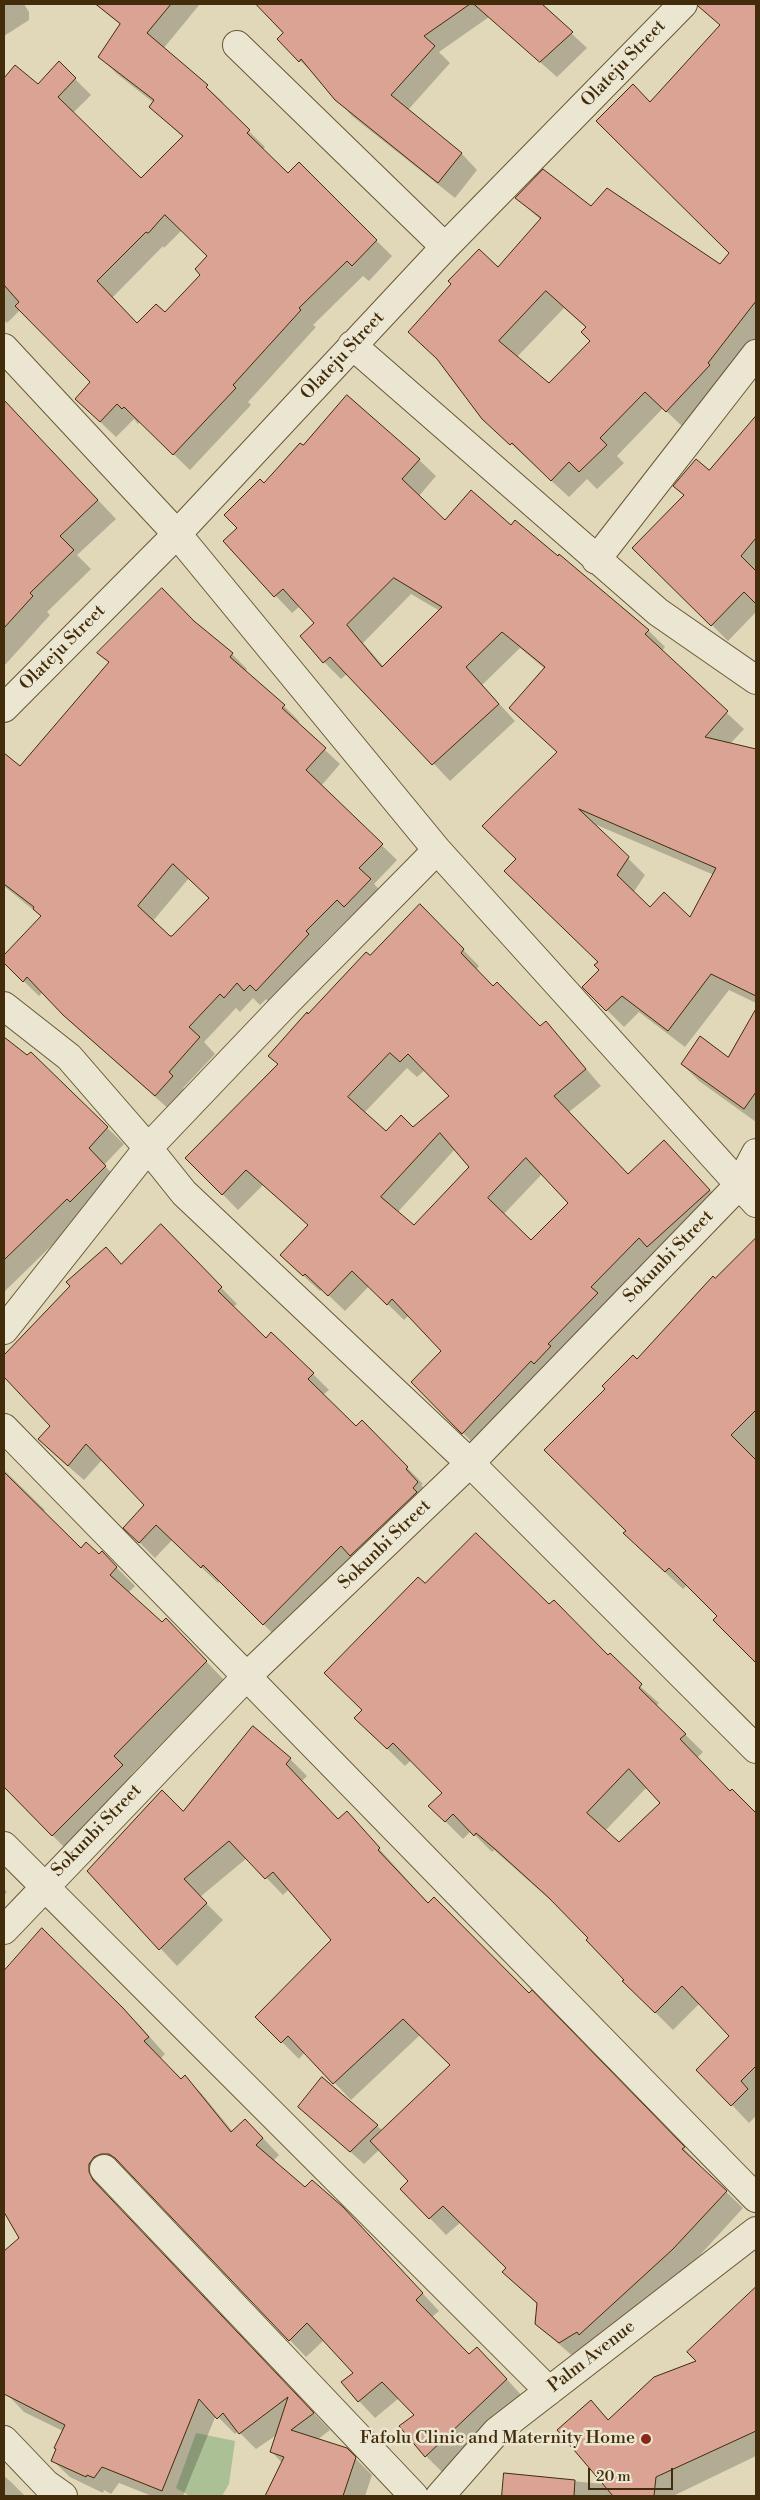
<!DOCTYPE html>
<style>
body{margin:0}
#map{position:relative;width:760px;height:2500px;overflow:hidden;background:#e0d8b9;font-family:"Libre Bodoni",serif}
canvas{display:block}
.frame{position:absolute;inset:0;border:5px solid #422c09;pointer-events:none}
.scale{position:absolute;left:588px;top:2468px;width:85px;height:22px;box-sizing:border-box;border:2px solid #422c09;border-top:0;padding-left:6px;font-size:15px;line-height:18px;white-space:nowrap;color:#422c09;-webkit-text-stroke:4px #ebe6d2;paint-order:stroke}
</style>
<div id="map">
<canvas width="760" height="2500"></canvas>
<div class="frame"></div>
<div class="scale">20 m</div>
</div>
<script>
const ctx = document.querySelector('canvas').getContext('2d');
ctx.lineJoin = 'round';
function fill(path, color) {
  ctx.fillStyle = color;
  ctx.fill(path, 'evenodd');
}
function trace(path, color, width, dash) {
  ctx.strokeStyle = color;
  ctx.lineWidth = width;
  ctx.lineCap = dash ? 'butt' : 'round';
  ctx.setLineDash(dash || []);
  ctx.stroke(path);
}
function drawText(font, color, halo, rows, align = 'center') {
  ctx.font = font + ' "Libre Bodoni",serif';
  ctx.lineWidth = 5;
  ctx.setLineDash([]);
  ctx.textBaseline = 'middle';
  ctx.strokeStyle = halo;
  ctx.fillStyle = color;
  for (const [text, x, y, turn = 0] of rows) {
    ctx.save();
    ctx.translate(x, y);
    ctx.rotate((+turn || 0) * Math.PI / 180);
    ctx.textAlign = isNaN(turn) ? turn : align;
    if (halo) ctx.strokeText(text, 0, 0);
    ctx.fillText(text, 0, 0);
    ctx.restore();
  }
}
fill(new Path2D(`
 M196,2433L235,2441L229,2484L222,2496H190L176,2488Z`), '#acc095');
fill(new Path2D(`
 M4,4H24L29,12V20L4,36Z
 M95,4H200L163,49L223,102L221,104L265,147L262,150L288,175L299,164L392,256L369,281L363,276L313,325L316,327L248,402L251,405L190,470L140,422L138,424L134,419L116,437L93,415L92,382L21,309L7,323L4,320V80L15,67L38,85L59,63L91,95L73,113L142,180L183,137L150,107L154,103L116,73L100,57L121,25ZM182,230L209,256L202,275L165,314L138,324L112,298L163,246L164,248Z
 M257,4H540L587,48L557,77L489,17L439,52L450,63L408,110L462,154L477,170L455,198L352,116L316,76L278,39L285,33Z
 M699,4H756V340L684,428L663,408L617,456L624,463L597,489L587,479L569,497L483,418L499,269L541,220L517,198L592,208L720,266L730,253L650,103L721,26ZM564,308L587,328L592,341L549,385L516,358Z
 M4,401L116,519L77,555L91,569L47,612L50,615L4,666Z
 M303,447L419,460L436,476L419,496L445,522L511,527L648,630L665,647L661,652L744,729L730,744L756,750V1003L729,990L685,1047L639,1012L624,1027L584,987L601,970L600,962L518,859L558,753L545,669L520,648L482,685L515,721L450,781L348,673L341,679L324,662L316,623L300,606L292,613L224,541L239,528L264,485ZM411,594L440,611L384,667L363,643ZM592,823L714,875L690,919L650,909L633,893L645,875Z
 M728,450L756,478V612L728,641L634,548Z
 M194,623L232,654L247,669L245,672L284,706L299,721L297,724L340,764L321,786L397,860L374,884L385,895L360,921L353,914L320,947L324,951L272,1005L266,999L260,1005L253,998L240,1012L236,1008L204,1042L215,1054L183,1088L187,1092L171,1111L80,1030L43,992L39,996L4,962V957L42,917L4,886V754L20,768L110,663L99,653ZM189,878L210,898L173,937H169L153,921Z
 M420,906L479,966L476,970L493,987L540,1027L546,1022L601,1086L569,1112L629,1175L680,1158L725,1206L479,1449L412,1382L443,1351L409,1315L404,1320L369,1286L345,1311L322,1289L320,1291L298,1271L309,1226L263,1185L238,1210L187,1158L279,1065L270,1056ZM407,1068L417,1077L425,1070L451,1096L413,1128L386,1133L364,1113ZM455,1149L471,1167L414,1227L397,1213ZM542,1174L569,1203L531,1241L503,1215Z
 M756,1011V1122L699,1081L682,1064L729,1059Z
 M4,1038L28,1057L31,1054L124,1144L104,1165L121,1183L84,1214L4,1292Z
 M161,1226L237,1304L233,1307L266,1340L313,1374L329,1390L323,1395L356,1427L378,1437L423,1484L421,1485L433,1498L279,1640L220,1580L218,1583L172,1540L155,1558L125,1528L146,1505L102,1460L84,1480L55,1455L39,1439L52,1426L4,1376V1356L106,1249L122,1265Z
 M746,1250L756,1260V1661L715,1620L719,1616L688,1584L683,1589L642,1551L627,1531L637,1361Z
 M4,1470L45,1510L43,1512L81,1550L99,1556L102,1553L135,1586L128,1593L162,1623L184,1638L224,1680L131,1775L140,1784L70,1853L4,1787Z
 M425,1585L549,1606L659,1703L656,1706L703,1752L697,1758L730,1793L732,1790L756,1813V2116L749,2123L732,2105L731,2037L700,2003L673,2030L624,1981L626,1980L564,1912L494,1850L492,1852L471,1831L463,1839L445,1821L443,1793L411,1760L405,1766L374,1736L363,1710ZM647,1787L662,1803L619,1844L605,1831Z
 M290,1759L307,1776L302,1781L339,1820L347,1813L429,1904L529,1995L548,2009L700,2165L699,2166L743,2208L690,2266L576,2359L536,2324L538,2305L504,2272L507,2268L461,2222L446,2235L402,2189L409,2181L379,2150L364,2164L299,2106L322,2079L383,2131L452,2066L420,2035L351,2100L305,2052L299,2059L257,2017L333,1940L289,1889L283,1895L247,1858L200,1897L223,1920L177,1966L88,1871L183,1813Z
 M4,1888L7,1892L4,1895Z
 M43,1930L140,2026L165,2054L160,2059L181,2080L185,2077L202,2094L233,2132L262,2137L279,2155L273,2161L305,2189L360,2226L439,2311L432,2317L470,2356L494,2365L522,2396L442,2472L426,2456L415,2415L399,2398L375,2418L359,2401L355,2373L324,2340L306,2357L132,2174L126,2170H117L105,2182V2191L109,2198L330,2430L317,2440L347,2450L372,2475L365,2496H266L282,2463L272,2452L278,2434L256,2449L238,2431L235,2434L216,2415L183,2496H152L119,2483L111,2494L104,2490L103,2493L70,2477L53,2461L63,2431L24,2412L4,2391V2253L20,2238L4,2210V1973Z
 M756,2289V2456L673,2496H503L505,2475L604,2484L591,2402L610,2421L698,2362L689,2352Z
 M4,2476L10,2481L25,2496H4Z`), '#0003');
const building = new Path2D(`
 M96,4H171L147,33L208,85L206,87L250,130L247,133L288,173L299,162L377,240L352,266L347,261L299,308L301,310L233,385L236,388L173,455L124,407L122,409L117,404L100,422L75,399L90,382L15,306L19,302L4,285V78L15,65L38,84L59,61L76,78L58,97L141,178L183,136L149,107L154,100L98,57L120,24ZM165,215L207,256L195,269L200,275L165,312L156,304L137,323L97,281L146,232L148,233Z
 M256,4H470L424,36L435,46L391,95L462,153L438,183L335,100L301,59L299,62L277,39L283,33Z
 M474,4H542L573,32L540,62Z
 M698,4H756V301L708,363L710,365L666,412L645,392L600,438L607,445L579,472L569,462L551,481L512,443L510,445L482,419L437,359L408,332L451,284L448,281L479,249L498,267L541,218L515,198L543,169L591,206L607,188L720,264L729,253L596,121L633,84L650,102L720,25L698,6ZM546,291L586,327L581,332L590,341L549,383L499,341Z
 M347,395L420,459L402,479L445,520L471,490L511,525L515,520L558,556L559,554L649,630L645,634L728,711L705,737L756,749V996L711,974L668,1031L622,996L606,1011L582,987L599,970L594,965L598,962L504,871L516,859L482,826L557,752L509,708L545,667L502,632L466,667L499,704L432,765L330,657L323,663L300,636L314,623L283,589L274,597L223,541L237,528L224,515L260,479L264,483L300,443L303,445ZM394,578L442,607L382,667L347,625ZM579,809L716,868L690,917L664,892L650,907L617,875L629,857Z
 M4,400L98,500L60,536L74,550L30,593L33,596L4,628Z
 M756,416V538L741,556L756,571V604L744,592L711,626L632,548L684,495L673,486L696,459L709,470Z
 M162,588L194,621L233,653L230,657L285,705L282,708L326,748L306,770L383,844L359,868L371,879L344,907L337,900L306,931L309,934L256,991L250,985L244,991L237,983L224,998L220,994L189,1027L200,1037L169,1072L173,1076L155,1096L63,1015L27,977L23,982L4,963V955L41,916L33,909L34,907L4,884V753L20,766L109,662L97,653ZM173,864L209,898L172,936H170L138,906Z
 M420,904L464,949L461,953L493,986L497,982L540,1026L546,1021L586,1069L554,1096L628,1174L664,1140L710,1190L647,1247L639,1238L591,1287L598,1293L548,1344L551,1346L534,1364L531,1361L462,1434L411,1382L441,1351L392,1299L387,1305L352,1271L328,1296L305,1274L303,1276L280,1255L308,1225L246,1170L222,1195L185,1158L278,1064L268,1056L307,1012L308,1014L366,952L370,955ZM390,1053L400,1062L408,1054L449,1096L413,1127L401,1115L386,1131L348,1097ZM440,1133L469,1167L414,1225L381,1197ZM526,1158L568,1203L531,1240L488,1198Z
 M756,1009V1092L744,1109L681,1064L700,1036L728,1057Z
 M4,1037L27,1055L31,1052L108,1127L89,1148L106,1166L70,1202L67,1199L4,1260Z
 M161,1224L222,1287L218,1291L266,1338L271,1332L314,1373L308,1379L356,1426L362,1420L408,1467L406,1469L418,1482L413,1488L417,1492L350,1556L341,1546L263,1625L203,1565L201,1568L156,1525L139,1543L123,1528L144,1505L86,1444L68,1466L38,1439L50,1426L4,1377V1355L70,1286L66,1282L106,1247L121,1264Z
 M756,1238V1410L731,1435L756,1460V1663L713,1620L717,1616L669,1568L665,1572L623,1533L626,1531L544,1450L605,1389L602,1386L633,1355L637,1359L713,1276L715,1278Z
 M4,1472L81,1548L86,1542L99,1554L102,1551L117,1567L110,1575L162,1622L166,1618L207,1661L114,1756L123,1765L52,1836L4,1787Z
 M476,1533L549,1604L554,1600L608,1655L610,1653L642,1684L639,1688L686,1734L680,1739L730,1791L732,1789L756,1813V2066L741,2081L748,2089L731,2106L696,2070L729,2036L682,1986L655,2013L622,1981L624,1980L586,1940L588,1938L549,1898L495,1849L476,1833L474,1836L453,1814L445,1822L428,1806L442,1793L393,1743L387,1749L354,1718L362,1710L324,1673L418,1577L425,1583ZM629,1769L660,1803L619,1842L587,1813Z
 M253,1726L291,1758L286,1764L338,1819L347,1811L380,1848L378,1850L428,1903L434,1897L529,1993L532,1990L685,2147L682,2149L727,2191L673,2249L579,2335L577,2332L559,2343L535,2324L537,2303L502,2272L506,2268L443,2206L429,2219L400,2189L408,2181L370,2141L450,2065L403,2019L333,2084L288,2036L281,2043L255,2017L331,1940L273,1872L265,1879L229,1841L184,1879L207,1903L159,1950L87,1871L162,1790L183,1811Z
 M42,1928L123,2008L149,2037L144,2041L181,2079L185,2075L231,2132L245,2119L263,2138L256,2145L305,2187L312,2180L343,2207L423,2293L416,2300L469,2354L477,2347L507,2379L425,2457L399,2426L414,2415L382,2382L358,2402L341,2382L353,2373L307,2323L289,2341L115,2158L109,2154H101L94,2157L89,2164V2172L93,2180L314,2413L291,2430L347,2448L356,2457L343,2496H265L284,2457L270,2452L288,2397L239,2434L223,2413L217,2419L199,2399L162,2491L102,2467L94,2478L87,2475L86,2477L51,2461L56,2449L54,2448L65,2425L4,2394V2251L19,2238L4,2212V1971Z
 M322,2077L378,2125L350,2152L298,2107Z
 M756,2287V2431L656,2477L654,2496H613L557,2430L591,2400L608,2420L654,2377L696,2361L687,2352Z
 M504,2473L575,2480L574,2496H502Z`);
fill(building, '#daa393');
trace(building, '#422c09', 1);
const minor = new Path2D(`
 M237,45L445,247
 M352,345L658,612L756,680
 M4,348L177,534L437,850L756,1203
 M596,560L756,354
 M4,708L177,534L445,247L683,4
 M4,1006L69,1057L148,1148L184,1193L470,1463L756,1749
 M4,1330L148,1148L289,1000L437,850
 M4,1428L756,2198
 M4,1846L549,2391
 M4,1930L246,1677L470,1463L739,1185L756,1153
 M104,2169L414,2496
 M4,2440L46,2484L63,2496
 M440,2496L497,2431L756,2231`);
trace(minor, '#6a5735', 30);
trace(minor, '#ebe6d2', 28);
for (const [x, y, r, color] of [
 [646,2439,6,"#8f2418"]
]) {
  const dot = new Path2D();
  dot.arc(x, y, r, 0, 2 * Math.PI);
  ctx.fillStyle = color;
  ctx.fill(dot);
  trace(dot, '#ebe6d2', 2);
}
drawText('18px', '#422c09', '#ebe6d2', [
 ["Olateju Street",624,64,-46],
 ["Olateju Street",343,356,-47],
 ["Olateju Street",63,648,-45],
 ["Sokunbi Street",669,1257,-46],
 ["Sokunbi Street",385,1545,-44],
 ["Sokunbi Street",97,1831,-46],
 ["Palm Avenue",592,2357,-38]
]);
drawText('18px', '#422c09', '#ebe6d2', [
 ["Fafolu Clinic and Maternity Home",635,2439]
], 'right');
</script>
